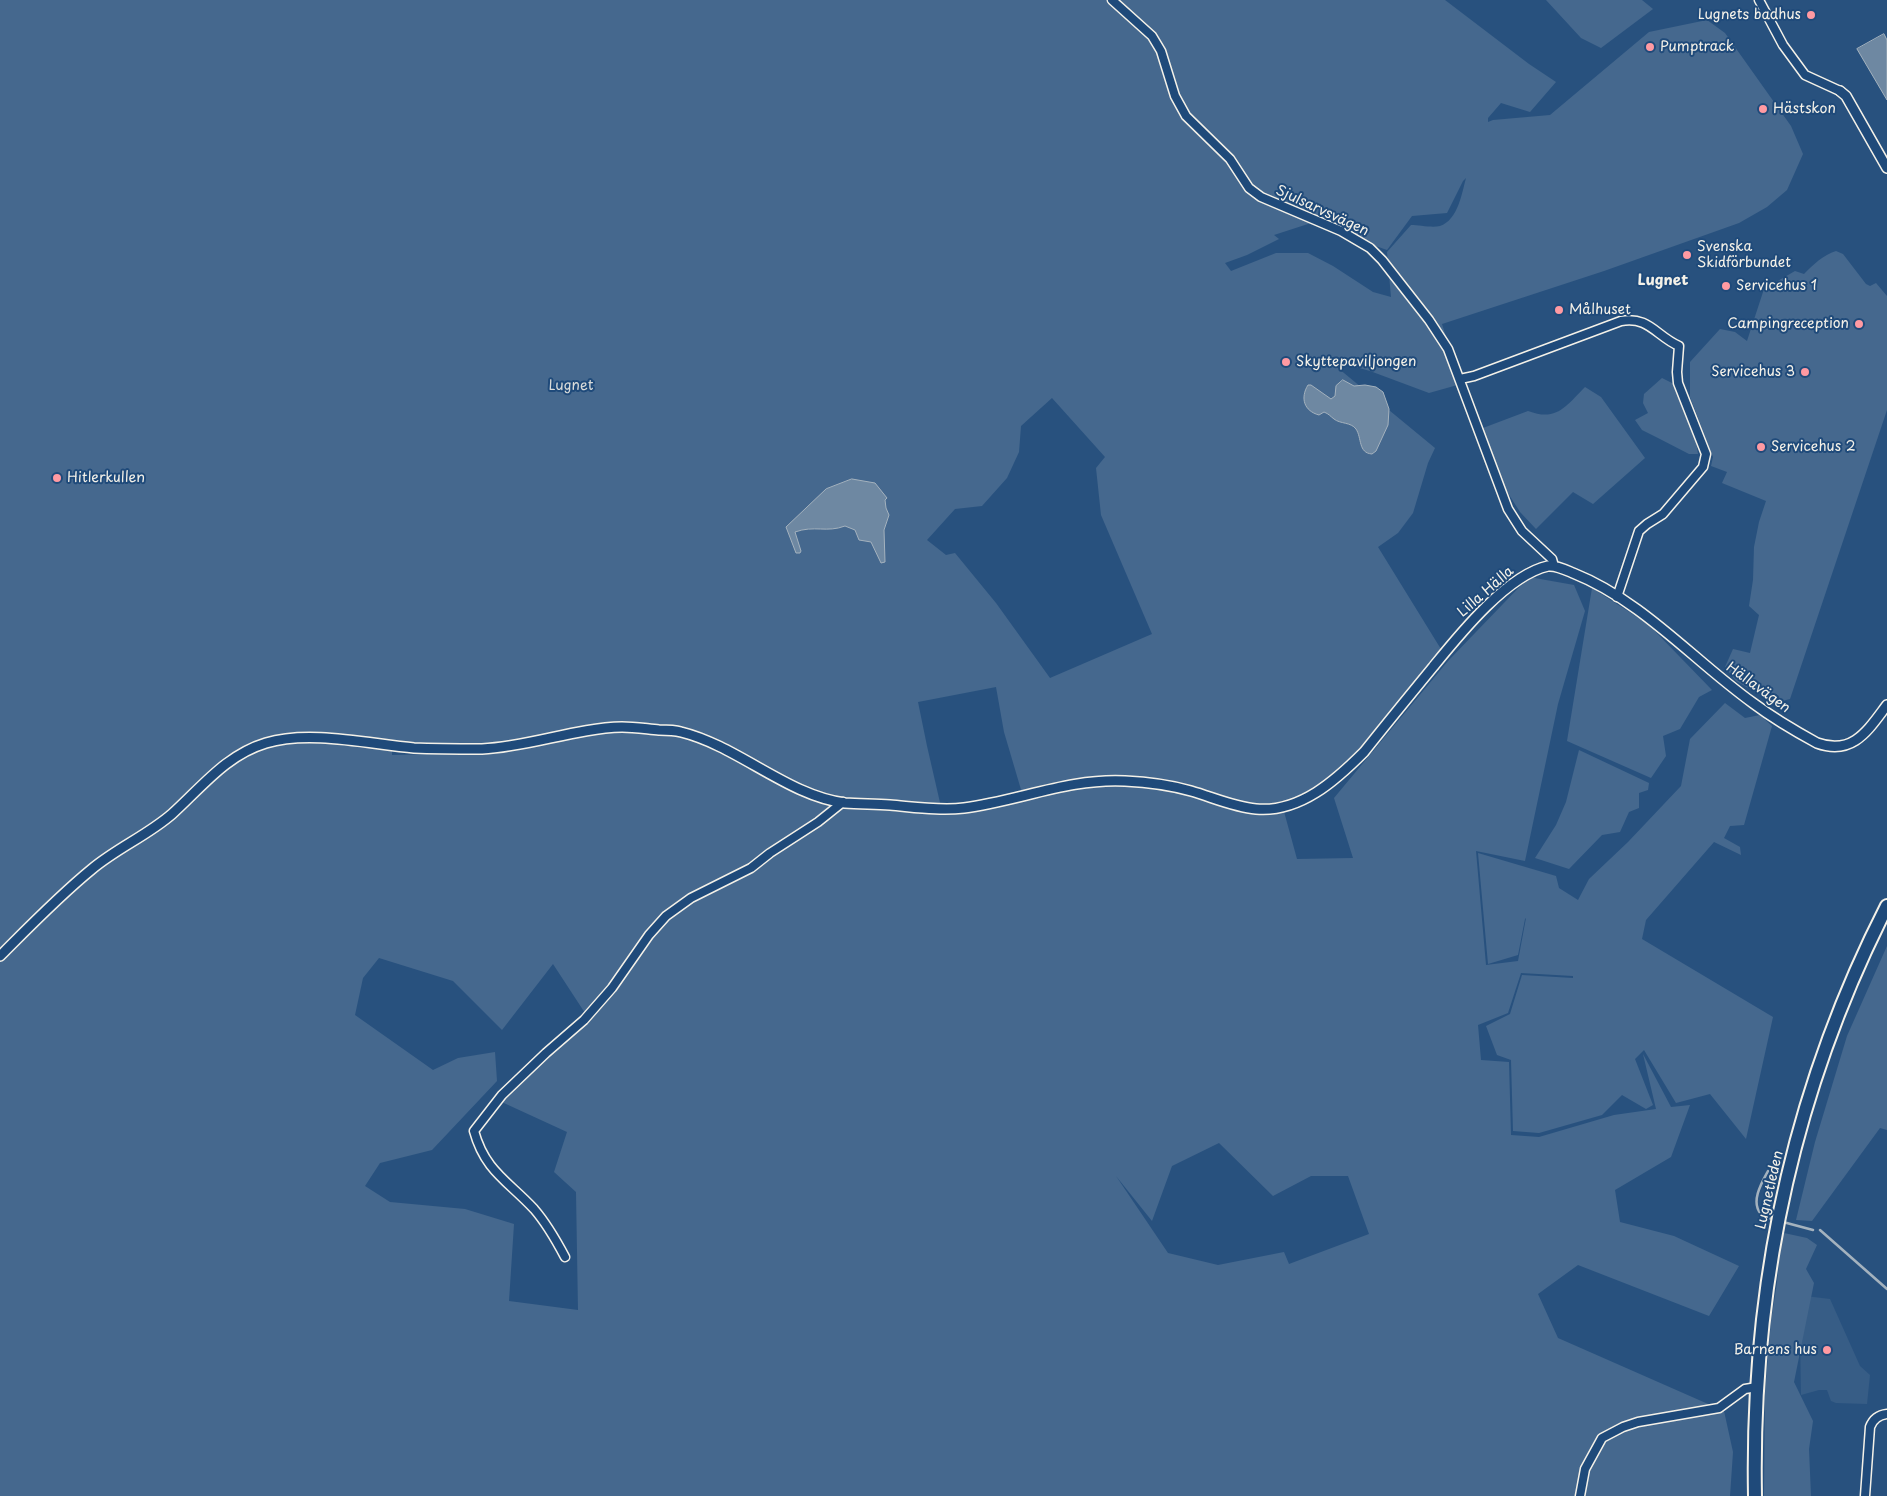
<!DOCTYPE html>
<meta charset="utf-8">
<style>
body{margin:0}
canvas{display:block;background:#28517e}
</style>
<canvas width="1887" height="1496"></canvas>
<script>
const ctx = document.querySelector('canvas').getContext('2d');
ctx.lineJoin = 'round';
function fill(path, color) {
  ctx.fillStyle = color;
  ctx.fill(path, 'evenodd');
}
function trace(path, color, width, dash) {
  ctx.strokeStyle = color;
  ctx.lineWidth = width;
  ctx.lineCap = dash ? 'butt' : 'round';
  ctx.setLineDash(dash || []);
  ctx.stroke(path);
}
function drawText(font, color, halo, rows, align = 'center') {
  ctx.font = font + ' "Playpen Sans",sans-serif';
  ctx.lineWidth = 4;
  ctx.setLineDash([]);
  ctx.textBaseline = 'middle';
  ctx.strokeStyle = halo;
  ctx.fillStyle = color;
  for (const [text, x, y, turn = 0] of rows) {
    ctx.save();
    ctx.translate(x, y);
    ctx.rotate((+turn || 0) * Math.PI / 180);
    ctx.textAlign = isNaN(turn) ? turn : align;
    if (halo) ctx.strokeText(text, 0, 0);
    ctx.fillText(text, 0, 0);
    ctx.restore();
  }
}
fill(new Path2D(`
 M1805,1296L1830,1299L1860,1366L1870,1375L1867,1404L1836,1403L1831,1401L1827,1390H1819L1801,1395L1800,1333Z`), '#375d86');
fill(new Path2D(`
 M0,0H1445L1529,64L1556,82L1530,112L1501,103L1488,118V122L1493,120L1550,115L1649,32L1707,20L1725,33L1791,126L1803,154L1787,190L1767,207L1739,223L1604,271L1442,324L1461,384L1429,393L1370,371L1327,359L1435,448L1428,463L1413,513L1398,533L1378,547L1444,654L1396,712L1326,788L1283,808L1297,859L1353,858L1334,798L1448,661L1529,577L1574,585L1585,611L1558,704L1525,861L1476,851L1486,965L1518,961L1526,918L1525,919L1518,955L1488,964L1478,853L1556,876L1559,888L1578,900L1589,879L1628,842L1681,786L1690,739L1725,703L1745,718L1760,715L1772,726L1744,825L1730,826L1724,838L1740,847L1741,855L1714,842L1646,920L1642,939L1773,1017L1746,1139L1710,1094L1676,1103L1644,1050L1635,1059L1653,1105L1646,1109L1622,1095L1602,1115L1539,1133L1513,1131L1511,1060L1497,1055L1486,1026L1510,1014L1522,975L1573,978V976L1521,973L1508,1013L1478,1025L1481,1060L1509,1062L1511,1135L1539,1137L1614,1115L1656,1109L1643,1054L1671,1107L1690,1105L1671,1157L1615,1190L1620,1222L1674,1236L1739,1266L1709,1316L1578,1265L1538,1294L1558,1338L1724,1411L1733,1452L1730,1496H0ZM1466,178C1462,193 1458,220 1440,226C1432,228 1419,225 1411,225L1387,252L1391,297L1373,292L1333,266L1308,253H1276L1231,271L1225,263L1247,255L1279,239L1274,235L1311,223L1387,250L1412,216L1447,213L1463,181ZM1052,398L1105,457L1096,468L1101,515L1152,634L1050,678L996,603L955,553L946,555L927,540L955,509L982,506L1007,478L1019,452L1021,426ZM996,687L1004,732L1022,793L987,802L941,807L927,746L918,702ZM392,747L443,750V754L392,755ZM379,958L453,981L502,1030L553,964L585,1013L493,1098L567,1132L554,1172L576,1192L578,1310L509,1301L514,1224L465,1209L390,1202L365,1186L380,1163L432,1150L497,1081L495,1052L458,1058L433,1070L355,1015L363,978ZM1219,1143L1273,1196L1311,1176H1348L1369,1234L1289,1264L1284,1252L1218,1265L1168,1253L1116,1176L1152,1221L1172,1166Z
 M1546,0H1642L1653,9L1601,48L1581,38Z
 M1836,251L1843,254L1866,284L1870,286L1876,283L1887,296V410L1790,699L1774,703L1736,681L1725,667L1733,649L1750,653L1759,615L1749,606L1753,580L1754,547L1759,522L1766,501L1722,483L1727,472L1711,466L1713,457L1690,397V362L1720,329L1735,332L1747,341L1764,289L1795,271L1804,274C1814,264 1823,255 1836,251Z
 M1662,378L1674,384L1695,435L1698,454H1689L1658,438L1642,430L1635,420L1648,413L1643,403L1644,394Z
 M1585,387L1601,397L1645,458L1593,504L1573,492L1536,529L1520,512L1506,490L1483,428L1528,411C1557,422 1566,406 1585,387Z
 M1592,588L1648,624L1712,690L1699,697L1680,729L1663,736L1666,756L1651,778L1567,741Z
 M1579,750L1649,783L1648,790L1639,793V808L1629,812L1620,832L1602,835L1569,869L1535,858L1556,825L1566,802Z
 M1887,946V1130L1880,1128L1812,1221L1796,1220L1815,1142L1847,1036Z
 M1784,1233L1807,1238L1817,1245L1806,1269L1814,1283L1794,1382L1813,1421L1809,1449L1811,1496H1764L1765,1392L1771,1321L1777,1283L1781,1241Z`), '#45688e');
const water = new Path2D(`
 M1884,34L1887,40V100L1857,49Z
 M1343,380L1354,386L1365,385L1376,387L1383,392L1389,409L1388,425L1376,451L1372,454C1358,453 1362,438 1356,429C1351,422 1340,424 1334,419C1330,416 1329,414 1324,412L1319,415C1304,411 1300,398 1308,385H1311L1331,399L1335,396L1336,386Z
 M852,479L875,483L887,498L885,500L886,508L889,515L884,530L885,562L881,563L871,542L859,540L855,530L845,526C827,533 814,525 795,532L801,551L800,553H796L786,527L826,489Z`);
fill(water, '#6e88a2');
trace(water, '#a4b2be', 1);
trace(new Path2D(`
 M1768,1171C1762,1182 1750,1202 1761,1214C1763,1217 1769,1218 1772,1219
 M1783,1222L1813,1230
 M1820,1230L1887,1289`), '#a4b2be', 2.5);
const minor = new Path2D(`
 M1112,0L1152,36L1161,51L1175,96L1186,116L1230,159L1249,188L1261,197L1341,231L1370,248L1382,260L1429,320L1448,349L1508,509L1522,531L1552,559L1554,566
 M1759,0L1783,45L1805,75L1840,91
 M1460,379L1474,376L1621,321C1649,316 1656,336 1679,346L1677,372L1678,383L1706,454L1703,467L1663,514L1647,524L1639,531L1617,597
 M565,1257C556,1240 547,1224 534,1209C508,1181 485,1171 474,1131L502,1095L546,1053L584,1020L612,988L649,935L666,916L691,898L751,868L770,853L818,822L843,802
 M1580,1496L1585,1469L1602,1438L1623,1427L1638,1422L1719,1408L1745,1389L1757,1387
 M1865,1496L1870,1427C1873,1419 1878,1415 1887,1414`);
const tertiary = new Path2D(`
 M1840,91L1846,96L1887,168
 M0,956C30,926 60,895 92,869C117,848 148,835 172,814C202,787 226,755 266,743C310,730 369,744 414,748C437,749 459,749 482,749C529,747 576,728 622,727C634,727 647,729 659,730C666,730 674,730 681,732C738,746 788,796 845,803C860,804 875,804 890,805C914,807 940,811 964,808C1018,801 1070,778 1125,781C1147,782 1170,785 1191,791C1212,797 1234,807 1256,809C1300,813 1336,780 1364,752C1387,723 1410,695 1433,667C1459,635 1507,575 1548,566C1556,565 1566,570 1573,573C1643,601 1693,660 1753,703C1773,718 1795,731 1817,743C1853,756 1868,730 1887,705`);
const trunk = new Path2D(`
 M1755,1496C1751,1289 1793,1090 1887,906`);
trace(minor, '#f4f1e8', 11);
trace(tertiary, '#f4f1e8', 12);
trace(trunk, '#f4f1e8', 16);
trace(minor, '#1f4a7a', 8);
trace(tertiary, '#1f4a7a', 9);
trace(trunk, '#1f4a7a', 12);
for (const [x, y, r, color] of [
 [1811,15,5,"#ff9aa2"],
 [1650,47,5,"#ff9aa2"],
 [1763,109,5,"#ff9aa2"],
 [1687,255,5,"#ff9aa2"],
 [1726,286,5,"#ff9aa2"],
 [1559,310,5,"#ff9aa2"],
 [1859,324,5,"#ff9aa2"],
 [1286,362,5,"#ff9aa2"],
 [1805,372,5,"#ff9aa2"],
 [1761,447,5,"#ff9aa2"],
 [57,478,5,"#ff9aa2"],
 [1827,1350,5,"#ff9aa2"]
]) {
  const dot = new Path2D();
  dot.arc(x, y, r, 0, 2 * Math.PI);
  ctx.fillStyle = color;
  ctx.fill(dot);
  trace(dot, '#1f4a7a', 2);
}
drawText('14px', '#f4f1e8', '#1f4a7a', [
 ["Lugnets badhus",1801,15,"right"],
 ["Pumptrack",1660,47],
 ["Hästskon",1773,109],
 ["Svenska",1697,247],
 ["Skidförbundet",1697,263],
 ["Servicehus 1",1736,286],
 ["Målhuset",1569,310],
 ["Campingreception",1849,324,"right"],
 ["Skyttepaviljongen",1296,362],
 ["Servicehus 3",1795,372,"right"],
 ["Servicehus 2",1771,447],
 ["Hitlerkullen",67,478],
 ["Barnens hus",1817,1350,"right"]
], 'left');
drawText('14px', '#f4f1e8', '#1f4a7a', [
 ["Sjulsarvsvägen",1322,211,25],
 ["Lilla Hälla",1486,592,-41],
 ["Hällavägen",1758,688,36],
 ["Lugnetleden",1770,1190,-77]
]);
drawText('14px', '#dadcda', '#1f4a7a', [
 ["Lugnet",571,386]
]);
drawText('bold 15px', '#f4f1e8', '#1f4a7a', [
 ["Lugnet",1663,281]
]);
</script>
